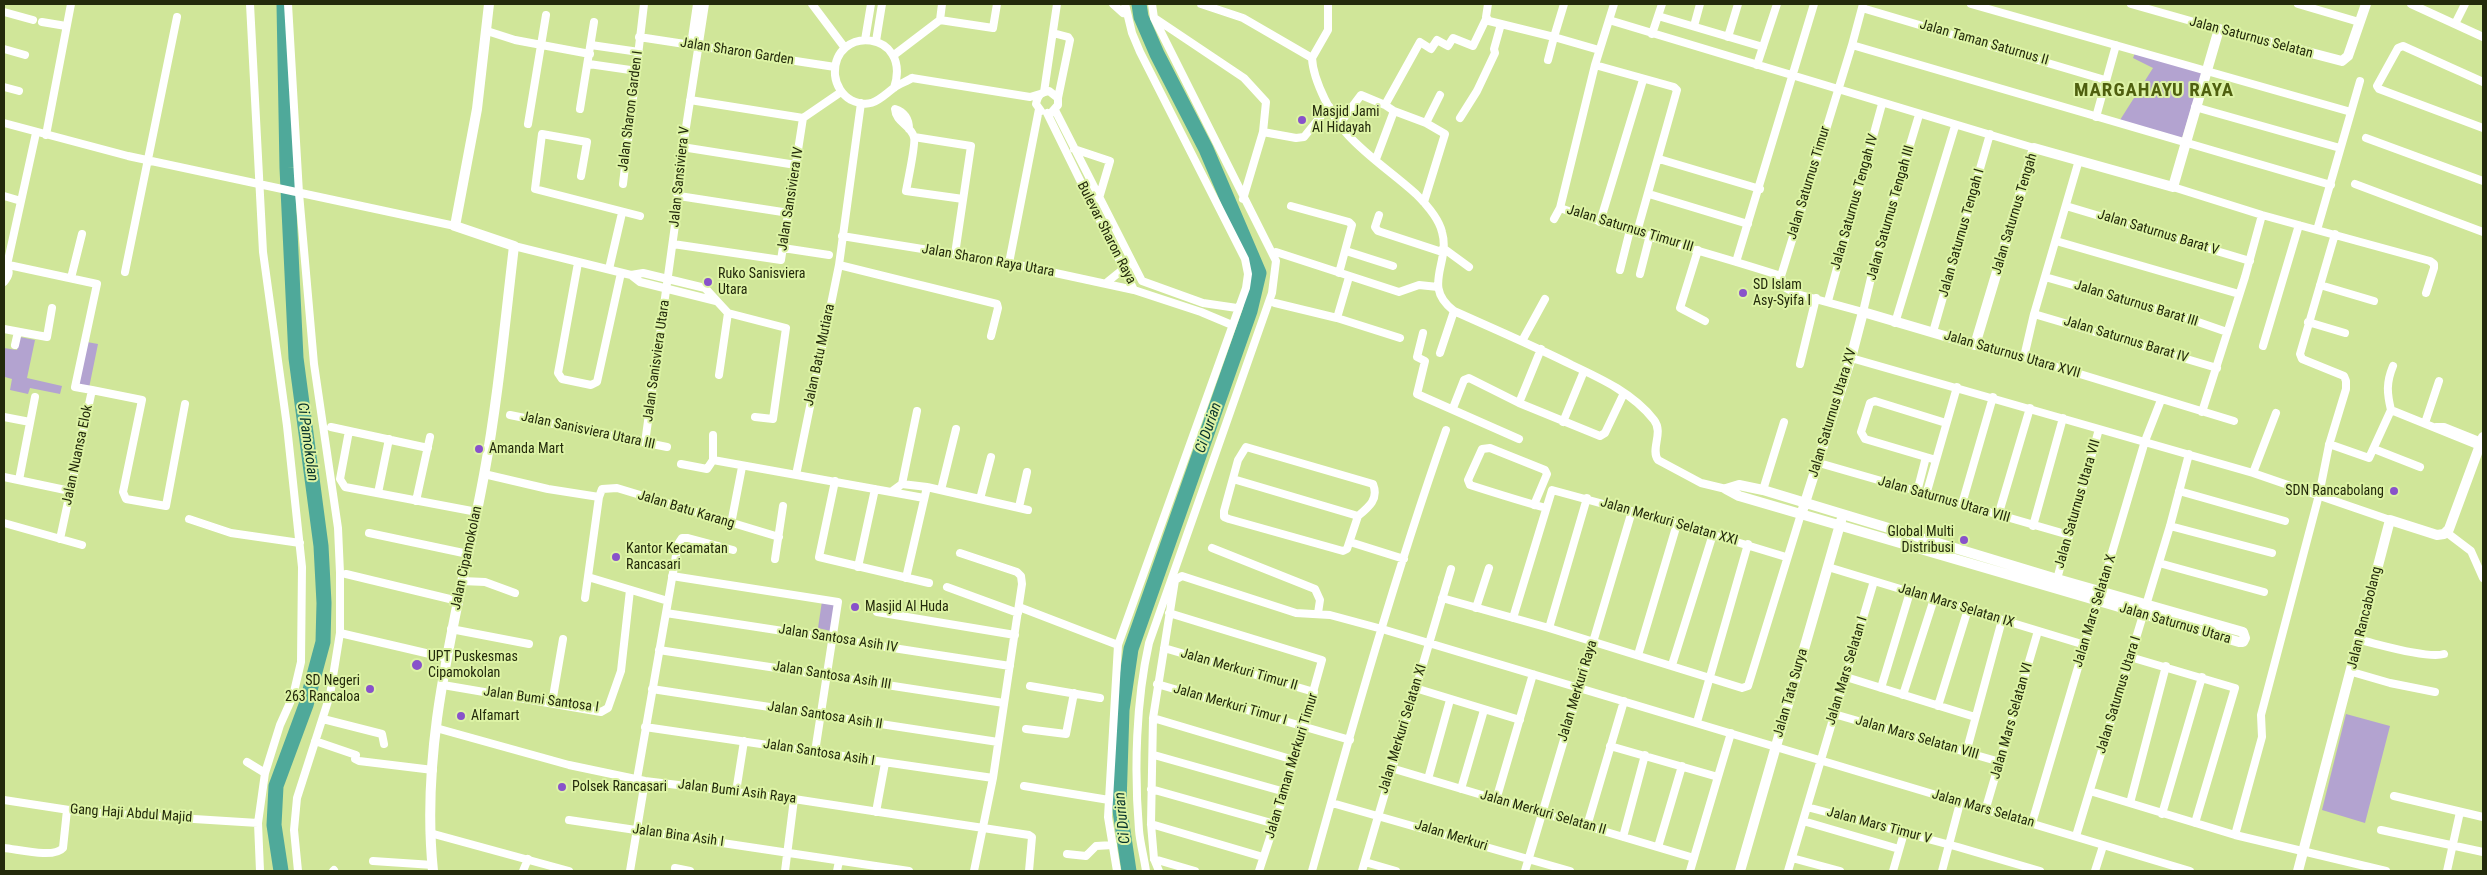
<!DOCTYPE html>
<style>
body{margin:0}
#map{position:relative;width:2487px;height:875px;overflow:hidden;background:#d0e699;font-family:"Roboto Condensed",sans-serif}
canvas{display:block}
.frame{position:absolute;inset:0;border:5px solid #232a0b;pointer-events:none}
</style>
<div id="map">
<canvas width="2487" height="875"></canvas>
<div class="frame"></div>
</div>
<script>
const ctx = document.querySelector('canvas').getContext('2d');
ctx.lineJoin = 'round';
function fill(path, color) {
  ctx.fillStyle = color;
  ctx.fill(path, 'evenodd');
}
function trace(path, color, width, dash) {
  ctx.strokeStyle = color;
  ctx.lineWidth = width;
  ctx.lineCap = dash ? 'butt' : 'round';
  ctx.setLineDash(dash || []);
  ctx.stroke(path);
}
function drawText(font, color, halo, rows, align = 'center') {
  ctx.font = font + ' "Roboto Condensed",sans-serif';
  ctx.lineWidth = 4;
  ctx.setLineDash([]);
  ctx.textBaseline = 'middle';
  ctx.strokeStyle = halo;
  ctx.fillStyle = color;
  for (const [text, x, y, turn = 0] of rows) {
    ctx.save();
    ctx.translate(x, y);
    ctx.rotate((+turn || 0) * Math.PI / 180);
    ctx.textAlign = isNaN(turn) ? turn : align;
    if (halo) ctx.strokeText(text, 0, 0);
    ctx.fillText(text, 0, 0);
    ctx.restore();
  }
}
fill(new Path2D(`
 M2135,53L2202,73L2182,138L2120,120L2153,68L2133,58Z
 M20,337L35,340L27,378L62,386L60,394L30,388L28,394L10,390L12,379L5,377L4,382V348L17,350Z
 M87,342L98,344L89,388L78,386Z
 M822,601L836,603L831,631L818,628Z
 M2346,714L2390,726L2365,823L2322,810Z`), '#b3a3d0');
trace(new Path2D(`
 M281,871L274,825L276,786L306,705L323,642L324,603L321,546L296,358L287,168L284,4
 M1129,871L1119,804L1122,710L1131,649L1250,311L1259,273L1206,149L1157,54L1141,17L1139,4`), '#4fa99a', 15);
trace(new Path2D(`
 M250,4L263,252L287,426L302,567L301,662L293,696L280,725L265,773L258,823L260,871
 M288,4L299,193L314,364L338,528L340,573V633L330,695L297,798L294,830L298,871
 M812,4L845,48
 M942,4L940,20L993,28L997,4
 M1113,4L1123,13
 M1201,4L1243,18L1312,58
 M1328,4V30L1312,58C1313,81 1333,119 1348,135C1368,157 1394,174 1416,194C1425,203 1439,219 1442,232C1451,263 1421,286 1454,311C1494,329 1534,346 1572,365C1602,379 1634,394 1654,420C1664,433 1650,449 1658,460L1701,483L1726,489
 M1488,4L1486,17L1489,21L1554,37L1548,60
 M1564,4L1554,37L1599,50
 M1614,4L1595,65L1560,208C1633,234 1708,252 1781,276
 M1971,4L2351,112
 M2131,4L2219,29
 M2298,4L2359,22
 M2411,4L2483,37
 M1862,8L2105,80
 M4,12L33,20
 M1658,16L1763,47
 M1156,19L1244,78L1266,102L1263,132L1243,199
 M1609,20L2034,148
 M42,22L66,26
 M2455,24L2465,4
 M1694,26L1700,4
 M487,31L515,40L590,54
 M1053,33L1068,37L1070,40L1058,98
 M1652,34L1662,4
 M639,37L835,67
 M1728,37L1738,4
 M865,40L871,4
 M876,41L882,4
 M591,45L639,52
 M691,45L697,4
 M1852,45L1863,4
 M4,49L25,55
 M894,55L940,20
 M589,64L637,71
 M1595,65L1674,87L1677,90L1637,232
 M1757,65L1777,4
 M912,78L1030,97L1040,94
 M2483,82L2403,46L2398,48L2377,86L2379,89L2483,128
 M4,87L19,91
 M894,88C913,30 832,24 835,75C836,85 842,95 851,100C872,110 880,98 895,87C900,84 907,81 912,78
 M1044,92L1057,4
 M690,100L803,118L841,92
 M2195,107L2340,148
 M580,109L594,22
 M1055,110L1142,281L1203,303L1237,308
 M1041,111L1036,104C1038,95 1041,92 1049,91L1058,98V105L1051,113
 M1394,111L1385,105L1420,42L1431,49L1437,40L1448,46L1453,38L1473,46L1486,19
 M1047,113L1134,290L1201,312L1232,325
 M1919,115L1875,261L1863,312L1797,294L1784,287L1781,276L1852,45L2331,185
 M2096,117L2116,45
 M1460,118L1477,91L1495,53L1494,49L1501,24
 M4,123L128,156L455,226
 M1340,123L1361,95L1385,105
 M1426,123L1440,95
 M528,124L546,15
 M909,129C909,119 904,112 895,109C896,123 910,124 914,137C916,144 908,180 906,191L963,199
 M1263,132L1296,138L1304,137L1329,106
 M46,135L71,4
 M914,137L971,146L955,254
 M2366,138L2483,181
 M682,147L796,165
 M1074,149L1110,161L1099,198L1096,199
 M1376,159L1394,111L1426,123L1445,134L1424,202
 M1659,159L1760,189
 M581,176L587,142L542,134L535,189L640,216
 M623,184L644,4
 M2355,184L2483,232
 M2173,187L2262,215L2430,261L2434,264V268L2426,293
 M1649,194L1748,224
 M4,196L21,201
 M679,196L789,213
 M1291,206L1349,222L1352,225L1339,273
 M2066,206L2250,261
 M1379,215L1375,227L1378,231L1442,252
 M1554,219L1560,208
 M1600,222L1643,80
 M2317,230L2360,81
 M842,236L1009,263L1134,290
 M2056,241L2239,294
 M673,244L781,260L803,118
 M514,246L631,275L643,273L705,288L728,313L786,328L773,419L755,417
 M783,248L829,255
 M1443,248L1469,267
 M1698,250L1680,308L1705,321
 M1346,251L1393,266
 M1276,252L1399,292L1419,285L1438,287
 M1736,262L1814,4
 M578,263L558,373L562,379L591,385L597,382L621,273
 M1009,263L1039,109
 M4,264L97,284L75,387L92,390L60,539
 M7,265L36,133
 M839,265L997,304L998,308L991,336
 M609,269L622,213
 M1620,270L1630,230
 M125,272L177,17
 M1640,274L1650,235
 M631,275L640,282L716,301
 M1349,277L1337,318L1400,338
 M2045,277L2175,314L2227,332
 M71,278L82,234
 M4,282C9,276 10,272 7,265
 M1106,283L1127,266
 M2320,285L2374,301
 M1828,301L1882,104
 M1275,303L1337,318
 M2034,314L2217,368
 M2308,322L2345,333
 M1895,323L1955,126
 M4,329L47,337L52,308
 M1933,332L1990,134
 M1423,333L1417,357L1425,361L1417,394L1519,439
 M1522,341L1545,299
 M15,345L18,332
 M1975,345L2024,357L2234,421
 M2263,346L2299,225
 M1440,353L1454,311
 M2024,357L2034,314L2079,160
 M1851,358L2253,473L2390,520
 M1800,364L1816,298
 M719,375L728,313
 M92,390L142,400L123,492L126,499L166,506L185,404
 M1519,403L1541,349
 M1453,408L1464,380L1469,378L1519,403L1600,436L1605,433L1624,393
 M2391,410C2387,393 2386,383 2393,366
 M2202,412L2245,277L2262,215
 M510,415L667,447
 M4,417L30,422
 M1563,422L1584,371
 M2425,423L2439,381
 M331,427L428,448
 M2436,427H2444L2479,441
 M349,431L340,479L345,487L477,512
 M713,435V460L891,492L902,484L927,487L1028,510
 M645,443L679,196L676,192L705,4
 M2329,444L2369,458L2391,410L2480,446
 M2374,449L2420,467
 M1936,460L1865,439L1861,432L1870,403L1875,401L1946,423
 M1819,463L2069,535
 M681,464L707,469L713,460
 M2253,473L2276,413
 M484,474L548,489L599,497
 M796,475L839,265L861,103
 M4,477L70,491
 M1233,479L1358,516L1347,549L1343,551L1229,519L1224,517V511L1238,460L1246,447L1373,484C1379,499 1369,507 1358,516
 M19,480L35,397
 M835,481L819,557L929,583
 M902,484L917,411
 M941,490L956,429
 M1763,490L1784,422
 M2179,491L2285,521
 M891,492L924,498
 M1917,492L1926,457
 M378,493L389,439
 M1926,495L1957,387
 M980,499L991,457
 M416,501L430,437
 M1962,504L1993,397
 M1534,505L1547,474L1545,470L1490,448L1482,449L1468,480L1470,485C1495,493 1520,501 1546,508
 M1019,507L1027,472
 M1998,516L2030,408
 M189,519L231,533L300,543
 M4,523L82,545
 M731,524L742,467
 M2033,526L2063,418
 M2170,526L2272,553
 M2446,532L2471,551L2483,578
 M369,533L468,554
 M1350,542L1404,559
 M1212,548L1315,589L1320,600L1318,613
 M960,553L1017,572L1021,576L1022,584L993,778L974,871
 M775,559L783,506
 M2159,563L2264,592
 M858,567L875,489
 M1828,567L2085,645
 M346,574L458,601
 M672,576L838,602L815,752
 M588,577L668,601
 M906,578L927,487
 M2057,579L2099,429
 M462,581L485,582L515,593
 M947,587L1018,613
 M585,598L599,497L602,489L617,488L779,537
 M1442,598L1549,628L1742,688L1748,686L1801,514
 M1019,607L1118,645
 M1476,608L1489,568
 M877,612L1015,635
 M666,613L1010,666
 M1169,613L1322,660L1285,792L1259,871
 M1513,618L1552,490L1677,524L1786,557
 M1549,628L1587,498
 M451,629L529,644
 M340,633L447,658
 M2360,640C2378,644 2428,659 2444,654
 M1164,648L1314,692
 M659,650L1004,703
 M1638,655L1677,524
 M2130,657L2235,688L2195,823
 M1672,665L1713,534
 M2352,672L2390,683L2435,692
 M1846,677L1975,717
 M1157,684L1350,740
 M443,685L601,712L608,708L621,671L630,590
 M1030,686L1100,698
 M1415,688L1520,720
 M1881,688L1910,592
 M652,689L998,742
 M1903,695L1934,599
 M552,703L563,639
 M1938,706L1968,609
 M1834,714L2000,762
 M1153,718L1294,760
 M323,719L382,734L384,744
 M1697,722L1748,544
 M645,727L993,778
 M436,728L569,765L645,781L794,799L1029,835L1032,837L1029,871
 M1026,729L1066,734L1074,693
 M315,741L356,755L355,759L359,761L433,770
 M1610,746L1718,777
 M1966,753L2002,620
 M1154,755L1285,792
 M247,762L265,773
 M1391,768L1694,858
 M637,779L678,544L682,538H688L733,550
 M1428,779L1450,700
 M1024,786L1109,800
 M1151,789L1275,824
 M1461,789L1484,710
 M2090,791L2235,835L2386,871
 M736,792L744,741
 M2394,796L2483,817
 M4,800L82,812L258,823
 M1496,800L1533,674
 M1332,803L1570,871
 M2130,803L2166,666
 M1807,807L1958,847L2040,871
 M1985,811L2038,631
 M876,812L885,763
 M2162,814L2202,677
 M569,820L909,871
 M1803,821L1899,849
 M2032,823L2145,441L2161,400
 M1151,824L1263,857
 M1587,826L1624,701
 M2381,830L2483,852
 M430,833L569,871
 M2235,835L2262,737L2261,715L2319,495L2329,445L2346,389V381L2344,376L2302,359L2300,354L2335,234
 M2076,836L2170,526L2189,454
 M1623,837L1645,755
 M1658,847L1682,766
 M4,848C17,849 54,859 63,848L67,810
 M1067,854L1086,856L1096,846L1113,845
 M1792,858L1840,871
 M1154,859L1195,871
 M373,861L433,865
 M1365,862L1396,871
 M675,868L690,871
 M333,871L334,870
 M523,871L528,859
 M630,871L645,781
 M785,871L794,799
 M837,871L839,861
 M1117,871L1108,817L1118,645L1246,288L1248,274L1245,259L1140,52L1132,33L1125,4
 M1146,871C1144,857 1140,843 1139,830C1134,770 1136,701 1149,643L1272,293L1276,261L1154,18L1152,4
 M1159,871L1154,859L1151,824L1153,718L1175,580L1182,576L1296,613L1330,615L1382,629L2190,871
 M1312,871C1353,723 1395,575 1446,430
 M1362,871L1451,569
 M1525,871L1632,511
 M1690,871L1731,733
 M1788,871L1874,581
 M1893,871L1904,833
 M1942,871L1960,803
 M2095,871L2103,846
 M2447,871L2460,812`), '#fff', 8);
trace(new Path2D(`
 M1739,485L1763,490L2057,579L2243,632L2245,638L2243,642H2239L1739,496L1726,489Z
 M1803,509L1851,358L1863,312L1975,345L2034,148L2173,187L2219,29L2342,61L2348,56L2366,4
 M433,871C419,737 460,606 484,475C498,399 505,322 514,246L455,226L477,109L489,4
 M1740,871L1841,521
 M2298,871L2390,520L2437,535L2444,534L2449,529L2483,437`), '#fff', 10);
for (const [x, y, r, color] of [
 [1302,120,5,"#8852ca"],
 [708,282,5,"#8852ca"],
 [1743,293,5,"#8852ca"],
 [479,449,5,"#8852ca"],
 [2394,491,5,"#8852ca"],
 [1964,540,5,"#8852ca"],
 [616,557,5,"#8852ca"],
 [855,607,5,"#8852ca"],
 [417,665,6,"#8852ca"],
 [370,689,5,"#8852ca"],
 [461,716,5,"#8852ca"],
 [562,787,5,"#8852ca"]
]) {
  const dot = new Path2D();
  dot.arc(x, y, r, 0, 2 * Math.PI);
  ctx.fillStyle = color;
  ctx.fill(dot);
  trace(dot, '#ddf3a5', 2);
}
drawText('14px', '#232a0b', '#ddf3a5', [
 ["Jalan Saturnus Selatan",2251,38,15],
 ["Jalan Taman Saturnus II",1984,43,16],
 ["Jalan Sharon Garden",737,52,9],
 ["Jalan Sharon Garden I",631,111,-83],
 ["Jalan Sansiviera V",680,177,-84],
 ["Jalan Saturnus Timur",1809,183,-73],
 ["Jalan Sansiviera IV",791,199,-81],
 ["Jalan Saturnus Tengah IV",1855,202,-74],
 ["Jalan Saturnus Tengah III",1891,213,-74],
 ["Jalan Saturnus Tengah",2015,214,-73],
 ["Jalan Saturnus Timur III",1630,229,17],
 ["Bulevar Sharon Raya",1106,233,63],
 ["Jalan Saturnus Tengah I",1962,233,-74],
 ["Jalan Saturnus Barat V",2158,233,17],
 ["Jalan Sharon Raya Utara",988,261,10],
 ["Jalan Saturnus Barat III",2136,304,17],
 ["Jalan Saturnus Barat IV",2126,340,17],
 ["Jalan Batu Mutiara",820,355,-78],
 ["Jalan Saturnus Utara XVII",2012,355,16],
 ["Jalan Sanisviera Utara",657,361,-82],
 ["Jalan Saturnus Utara XV",1833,413,-73],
 ["Jalan Sanisviera Utara III",588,431,12],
 ["Jalan Nuansa Elok",78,455,-78],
 ["Jalan Saturnus Utara VIII",1944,500,16],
 ["Jalan Saturnus Utara VII",2078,504,-74],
 ["Jalan Batu Karang",686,510,17],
 ["Jalan Merkuri Selatan XXI",1669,522,16],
 ["Jalan Cipamokolan",467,558,-78],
 ["Jalan Mars Selatan IX",1956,606,17],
 ["Jalan Mars Selatan X",2095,611,-73],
 ["Jalan Rancabolang",2365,618,-76],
 ["Jalan Saturnus Utara",2175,624,16],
 ["Jalan Santosa Asih IV",838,639,9],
 ["Jalan Merkuri Timur II",1239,670,16],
 ["Jalan Mars Selatan I",1847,671,-73],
 ["Jalan Santosa Asih III",832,676,9],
 ["Jalan Merkuri Raya",1578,691,-73],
 ["Jalan Tata Surya",1791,693,-74],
 ["Jalan Saturnus Utara I",2119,695,-73],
 ["Jalan Bumi Santosa I",541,700,8],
 ["Jalan Merkuri Timur I",1230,705,16],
 ["Jalan Santosa Asih II",825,716,9],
 ["Jalan Mars Selatan VI",2012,721,-74],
 ["Jalan Merkuri Selatan XI",1403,729,-73],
 ["Jalan Mars Selatan VIII",1917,738,16],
 ["Jalan Santosa Asih I",819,753,9],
 ["Jalan Taman Merkuri Timur",1292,766,-73],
 ["Jalan Bumi Asih Raya",737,792,7],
 ["Jalan Mars Selatan",1983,809,16],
 ["Jalan Merkuri Selatan II",1543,813,16],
 ["Gang Haji Abdul Majid",131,814,4],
 ["Jalan Mars Timur V",1879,826,15],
 ["Jalan Bina Asih I",678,836,8],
 ["Jalan Merkuri",1451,836,17]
]);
drawText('14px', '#232a0b', '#ddf3a5', [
 ["Masjid Jami",1312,112],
 ["Al Hidayah",1312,128],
 ["Ruko Sanisviera",718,274],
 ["Utara",718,290],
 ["SD Islam",1753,285],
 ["Asy-Syifa I",1753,301],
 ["Amanda Mart",489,449],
 ["SDN Rancabolang",2384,491,"right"],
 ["Global Multi",1954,532,"right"],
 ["Distribusi",1954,548,"right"],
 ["Kantor Kecamatan",626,549],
 ["Rancasari",626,565],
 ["Masjid Al Huda",865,607],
 ["UPT Puskesmas",428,657],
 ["Cipamokolan",428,673],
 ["SD Negeri",360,681,"right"],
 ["263 Rancaloa",360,697,"right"],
 ["Alfamart",471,716],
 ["Polsek Rancasari",572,787]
], 'left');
drawText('italic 15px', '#05312b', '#ddf3a5', [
 ["Ci Durian",1209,428,-71],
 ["Ci Pamokolan",307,442,82],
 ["Ci Durian",1123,818,-96]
]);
ctx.letterSpacing = '1px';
drawText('bold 19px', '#4f600f', '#ddf3a5', [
 ["MARGAHAYU RAYA",2154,91]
]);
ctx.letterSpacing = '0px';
</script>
